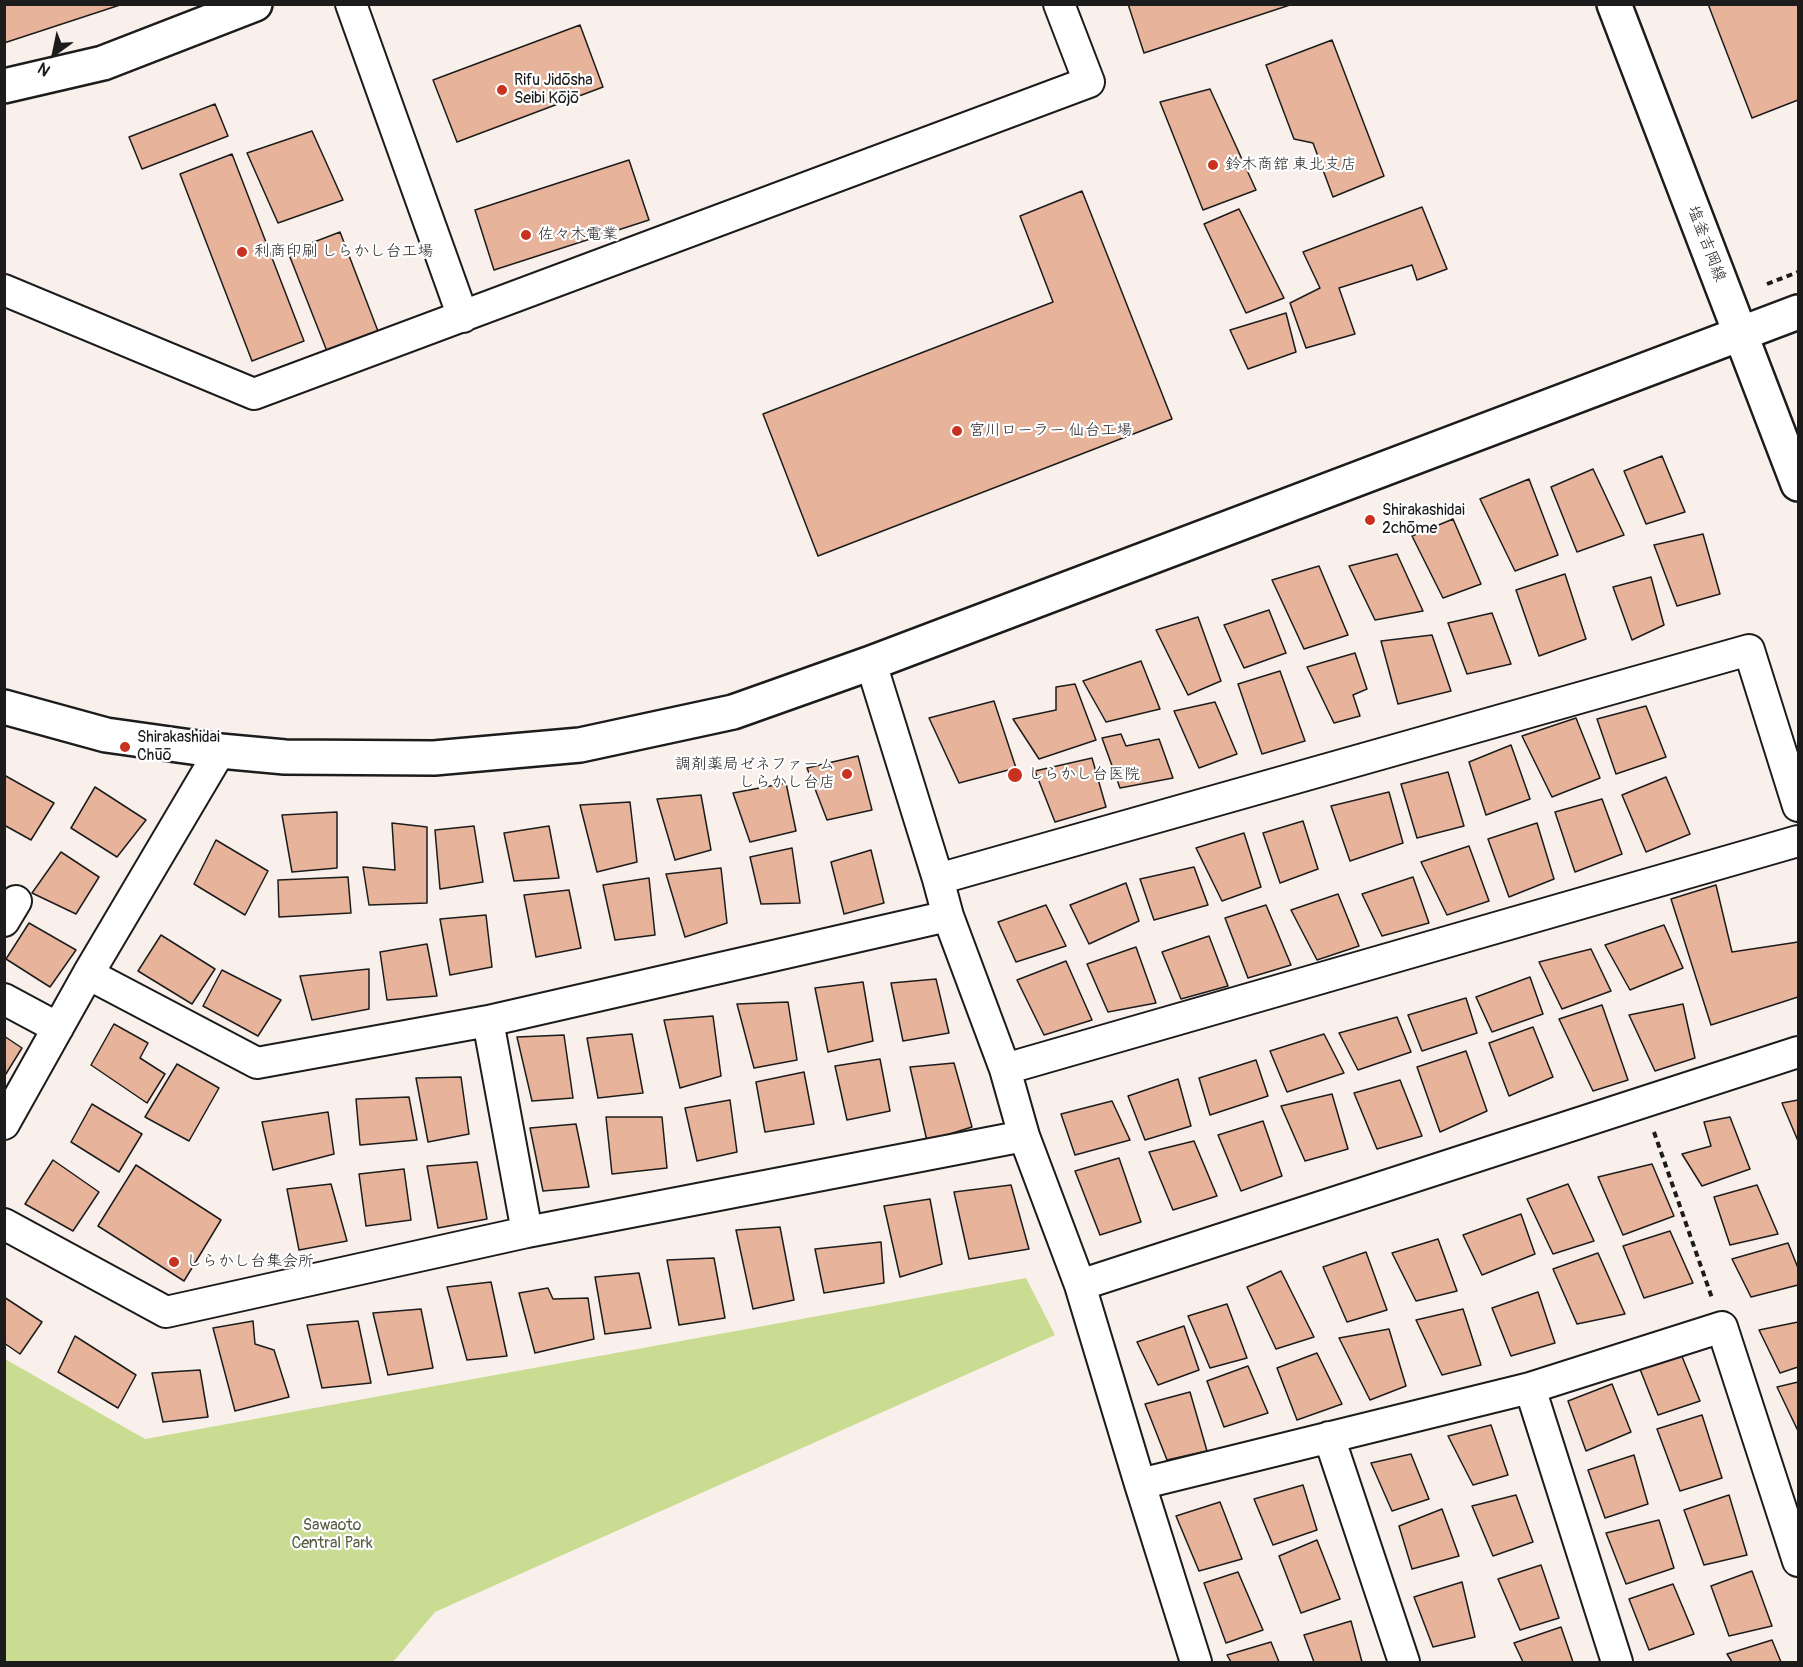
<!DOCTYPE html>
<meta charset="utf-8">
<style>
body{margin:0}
#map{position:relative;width:1803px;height:1667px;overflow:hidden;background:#faf0eb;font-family:Pangolin,sans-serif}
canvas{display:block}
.frame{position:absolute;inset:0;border:6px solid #1c1c1c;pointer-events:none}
.north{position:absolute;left:24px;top:24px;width:60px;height:60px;-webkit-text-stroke:4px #fff;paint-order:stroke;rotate:213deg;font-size:16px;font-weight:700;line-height:24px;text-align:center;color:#1c1c1c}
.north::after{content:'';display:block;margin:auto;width:21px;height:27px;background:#1c1c1c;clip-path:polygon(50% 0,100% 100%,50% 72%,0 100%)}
</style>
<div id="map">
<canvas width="1803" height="1667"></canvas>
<div class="frame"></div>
<div class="north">N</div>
</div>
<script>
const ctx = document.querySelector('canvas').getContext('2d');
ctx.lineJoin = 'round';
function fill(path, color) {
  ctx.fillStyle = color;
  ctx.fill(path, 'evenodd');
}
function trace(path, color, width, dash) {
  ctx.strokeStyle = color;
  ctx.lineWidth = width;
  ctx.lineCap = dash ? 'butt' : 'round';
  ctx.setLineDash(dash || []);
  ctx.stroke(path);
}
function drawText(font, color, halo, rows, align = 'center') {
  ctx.font = font + ' Pangolin,"Klee One",sans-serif';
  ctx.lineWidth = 4.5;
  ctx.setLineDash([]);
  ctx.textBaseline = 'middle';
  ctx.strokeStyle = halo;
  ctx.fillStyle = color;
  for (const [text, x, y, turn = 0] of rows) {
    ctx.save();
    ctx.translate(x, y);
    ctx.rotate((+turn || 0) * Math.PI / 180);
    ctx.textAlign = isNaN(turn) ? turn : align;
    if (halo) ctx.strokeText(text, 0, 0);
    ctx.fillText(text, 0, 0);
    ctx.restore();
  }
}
fill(new Path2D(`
 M1026,1278L1055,1335L435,1612L393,1662H5V1359L145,1439Z`), '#c9dc91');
const building = new Path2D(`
 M4,4H123L4,43Z
 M1128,4H1293L1144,53Z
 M1708,4H1798V100L1752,118Z
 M580,25L603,87L457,142L433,80Z
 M1332,40L1384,176L1333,197L1313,143L1294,139L1266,65Z
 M1210,89L1256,190L1203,210L1160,102Z
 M215,104L228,136L142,169L129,137Z
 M312,131L343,200L278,223L247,153Z
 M232,154L304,341L252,361L180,174Z
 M629,160L649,220L494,270L475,210Z
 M1082,191L1172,419L818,556L763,414L1053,302L1020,216Z
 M1422,207L1447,269L1417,280L1412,265L1339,288L1355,334L1306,348L1290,303L1320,288L1303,252Z
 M1239,209L1284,298L1246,313L1204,224Z
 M340,232L381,339L330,359L288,252Z
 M1286,313L1296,352L1248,369L1230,330Z
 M1662,456L1685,512L1646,524L1624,471Z
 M1593,469L1624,535L1577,552L1551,487Z
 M1529,479L1558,555L1515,571L1480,499Z
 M1453,519L1481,584L1443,598L1412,536Z
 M1703,534L1720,594L1677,606L1654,545Z
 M1397,554L1423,611L1375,620L1349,566Z
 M1319,566L1348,635L1304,649L1272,580Z
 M1565,574L1586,639L1539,656L1516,590Z
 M1651,577L1664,625L1632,640L1613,587Z
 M1269,610L1286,653L1244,668L1224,625Z
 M1492,613L1511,664L1467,674L1448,623Z
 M1198,617L1221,681L1188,695L1156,630Z
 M1432,635L1451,691L1398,704L1381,641Z
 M1355,653L1367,689L1353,695L1360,716L1334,723L1307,667Z
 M1141,661L1160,709L1106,722L1083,681Z
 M1280,671L1305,741L1262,754L1238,684Z
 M1075,684L1096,740L1039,759L1013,719L1056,710V687Z
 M994,701L1016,768L959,783L929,718Z
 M1215,702L1237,754L1199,768L1174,711Z
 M1646,706L1666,757L1616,774L1597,719Z
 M1576,718L1600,778L1552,797L1522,736Z
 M1121,734L1126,746L1159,739L1173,778L1120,788L1102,738Z
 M1511,745L1530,799L1486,815L1469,762Z
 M858,756L872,810L827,820L807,768Z
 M1092,758L1106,807L1055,822L1035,771Z
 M1448,772L1464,826L1417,838L1401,784Z
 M4,775L54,803L31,840L4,825Z
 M1666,777L1690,834L1646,852L1622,795Z
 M786,783L796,831L750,842L733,793Z
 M95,787L146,820L117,857L71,828Z
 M1389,792L1403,843L1350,861L1331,806Z
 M701,795L711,850L675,860L657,799Z
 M1602,799L1622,854L1575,872L1555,812Z
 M630,802L637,862L597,872L580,805Z
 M337,812V868L292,872L282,815Z
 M1303,821L1318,869L1280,883L1263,833Z
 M392,823L427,827V903L369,905L363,867L395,870Z
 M1537,823L1554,879L1509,897L1488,839Z
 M474,826L483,882L440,889L435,830Z
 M549,826L559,878L514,881L504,833Z
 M1244,833L1261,887L1222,901L1196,848Z
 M216,840L268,871L245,915L194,884Z
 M1469,846L1489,901L1447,915L1421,862Z
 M792,848L800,903L761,904L750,857Z
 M871,850L884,903L844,914L831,862Z
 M61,852L99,877L76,914L32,893Z
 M1194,867L1208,905L1154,920L1140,879Z
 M721,868L727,923L685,937L666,874Z
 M348,877L351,913L279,917L278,880Z
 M1413,877L1429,923L1382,936L1362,894Z
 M649,878L655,935L615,940L603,885Z
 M1126,883L1139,921L1089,944L1070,905Z
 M1716,885L1732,952L1798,942V997L1711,1025L1671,899Z
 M569,890L581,948L536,957L524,895Z
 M1338,894L1359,946L1317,960L1291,910Z
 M1046,905L1066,946L1016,962L998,922Z
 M1266,905L1291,965L1248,978L1225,918Z
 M486,915L492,967L450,975L440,919Z
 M29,923L76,950L50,987L6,959Z
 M1664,925L1683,968L1630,990L1605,945Z
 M161,935L215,969L192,1004L138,971Z
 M1209,936L1228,986L1181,999L1162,952Z
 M427,944L437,996L387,1000L380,952Z
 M1136,947L1156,1003L1108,1012L1087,964Z
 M1591,949L1611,991L1562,1009L1539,962Z
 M1066,961L1092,1020L1044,1035L1017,980Z
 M369,969V1009L312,1020L300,976Z
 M222,970L281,1000L258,1036L203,1006Z
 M1530,977L1543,1014L1492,1032L1476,997Z
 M936,979L949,1033L903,1041L891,983Z
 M863,982L873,1041L828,1052L815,988Z
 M1466,998L1477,1033L1422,1051L1408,1015Z
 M788,1002L797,1060L754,1068L737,1004Z
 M1683,1004L1695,1058L1655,1071L1629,1015Z
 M1602,1005L1628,1080L1593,1091L1559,1019Z
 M713,1016L721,1076L680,1088L664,1020Z
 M1397,1017L1411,1052L1358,1070L1339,1033Z
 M114,1024L148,1043L140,1058L165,1074L147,1103L91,1065Z
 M1533,1027L1553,1077L1509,1096L1489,1043Z
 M632,1034L643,1093L598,1098L587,1038Z
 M1324,1034L1344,1073L1287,1092L1270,1051Z
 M564,1035L573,1098L532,1101L517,1037Z
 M4,1036L22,1048L4,1077Z
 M1466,1051L1487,1111L1440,1132L1417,1067Z
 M880,1059L890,1111L847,1120L835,1066Z
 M1256,1060L1268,1096L1210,1115L1199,1078Z
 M954,1063L972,1127L927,1141L910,1067Z
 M177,1064L219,1088L189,1141L145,1117Z
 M804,1072L814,1124L765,1132L756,1082Z
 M461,1077L469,1134L428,1142L416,1078Z
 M1178,1079L1191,1126L1145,1140L1128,1096Z
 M1400,1080L1422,1136L1377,1149L1354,1093Z
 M1332,1094L1348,1149L1305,1161L1281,1106Z
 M409,1097L417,1140L360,1145L356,1099Z
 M730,1100L737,1152L697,1161L685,1108Z
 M1798,1100V1141L1782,1103Z
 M1112,1101L1130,1140L1075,1155L1061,1114Z
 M92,1104L142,1134L119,1172L71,1142Z
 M328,1112L334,1154L273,1170L262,1122Z
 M606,1117H662L667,1168L612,1174Z
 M1730,1117L1750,1169L1702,1186L1682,1154L1711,1146L1704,1122Z
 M1263,1121L1282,1176L1241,1191L1218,1135Z
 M576,1124L589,1187L543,1191L530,1128Z
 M1194,1141L1217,1196L1173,1210L1149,1152Z
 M1119,1158L1141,1222L1100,1235L1075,1171Z
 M53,1160L99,1192L73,1231L25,1204Z
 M477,1162L487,1219L438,1228L427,1166Z
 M1652,1164L1674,1216L1623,1235L1598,1177Z
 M136,1165L221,1220L184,1281L98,1226Z
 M404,1169L411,1220L366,1226L359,1174Z
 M331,1184L347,1241L299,1250L287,1189Z
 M1568,1184L1594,1241L1553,1254L1527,1199Z
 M1011,1185L1029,1249L969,1259L954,1192Z
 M1757,1185L1778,1234L1730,1245L1714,1197Z
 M930,1199L942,1264L900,1277L884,1206Z
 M1521,1214L1535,1254L1482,1275L1463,1235Z
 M780,1227L794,1300L753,1309L736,1230Z
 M1670,1231L1693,1283L1644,1298L1623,1246Z
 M1438,1239L1457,1291L1416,1301L1392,1253Z
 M881,1242L884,1283L824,1293L815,1249Z
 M1788,1243L1798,1268V1285L1751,1297L1732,1259Z
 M1366,1252L1387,1310L1347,1322L1323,1267Z
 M1598,1253L1625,1314L1577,1324L1553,1269Z
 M714,1258L725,1318L679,1325L667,1260Z
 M1281,1271L1314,1337L1276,1349L1247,1287Z
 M639,1273L651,1328L605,1334L595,1277Z
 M491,1282L507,1356L467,1360L447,1287Z
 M548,1288L553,1299L588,1298L594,1339L535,1353L519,1293Z
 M1538,1292L1555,1343L1511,1356L1492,1308Z
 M4,1297L42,1322L20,1354L4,1343Z
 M1227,1304L1247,1358L1210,1368L1188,1316Z
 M421,1309L433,1368L388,1375L373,1313Z
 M1463,1309L1481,1365L1442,1375L1416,1320Z
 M253,1321L255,1344L274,1350L289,1397L235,1411L213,1328Z
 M358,1321L371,1383L322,1388L307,1325Z
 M1798,1322V1367L1780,1373L1759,1330Z
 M1184,1326L1199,1370L1158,1385L1137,1342Z
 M1389,1329L1406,1386L1370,1400L1339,1338Z
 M75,1336L136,1375L118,1408L58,1372Z
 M1679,1349L1700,1401L1658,1415L1638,1364Z
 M1317,1353L1342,1404L1297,1420L1277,1368Z
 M1248,1366L1268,1413L1224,1427L1207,1381Z
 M200,1370L208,1417L163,1422L152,1373Z
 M1798,1382V1431L1777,1387Z
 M1612,1384L1631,1432L1586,1451L1568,1401Z
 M1190,1392L1207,1451L1167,1460L1145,1404Z
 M1702,1415L1722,1478L1680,1491L1657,1429Z
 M1491,1425L1508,1475L1473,1485L1448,1436Z
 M1411,1454L1429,1499L1392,1511L1371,1463Z
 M1634,1455L1648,1504L1605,1518L1588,1470Z
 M1303,1485L1317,1530L1273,1545L1254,1499Z
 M1516,1495L1533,1542L1493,1556L1472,1506Z
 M1729,1495L1747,1555L1704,1565L1684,1510Z
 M1220,1502L1242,1559L1199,1571L1176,1516Z
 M1442,1509L1459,1556L1412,1569L1399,1526Z
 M1659,1520L1674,1568L1626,1584L1606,1533Z
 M1317,1540L1340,1599L1301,1613L1279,1556Z
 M1541,1565L1559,1618L1520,1630L1498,1579Z
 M1752,1571L1772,1626L1729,1636L1711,1586Z
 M1238,1572L1263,1630L1226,1643L1204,1583Z
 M1462,1582L1475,1637L1433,1647L1414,1597Z
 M1673,1584L1694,1634L1649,1650L1629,1599Z
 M1351,1621L1362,1662H1314L1304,1635Z
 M1561,1627L1573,1662H1523L1514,1643Z
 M1772,1640L1781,1662H1732L1727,1654Z
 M1271,1642L1279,1662H1231L1227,1655Z`);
fill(building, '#e7b39a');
trace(building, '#1c1c1c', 1.5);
const minor = new Path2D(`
 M351,4L463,317
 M4,290L254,394L1089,82L1059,4
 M871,663L938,879L948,916L1005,1069L1024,1136L1080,1285L1798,1052
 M938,879L1749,650L1798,806
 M4,921L16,901
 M88,974L257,1063L488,1021L948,916
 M4,999L58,1028
 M488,1021L527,1232
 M1005,1069L1798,841
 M4,1124L88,974L220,751
 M4,1224L166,1312L527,1232L1024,1136
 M1080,1285L1140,1484L1196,1662
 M1530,1388L1617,1662
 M1329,1437L1404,1662
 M1140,1484L1530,1388L1722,1327L1798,1561`);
const tertiary = new Path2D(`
 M4,86L103,63L255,4
 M4,707L106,735L220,751L285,757L434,758L580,745L733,712L871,663L1798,312`);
const primary = new Path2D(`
 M1614,4L1798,484`);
trace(minor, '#1c1c1c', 34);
trace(tertiary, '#1c1c1c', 38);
trace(primary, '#1c1c1c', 38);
trace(new Path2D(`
 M1767,284L1798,272
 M1654,1132L1712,1298`), '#1c1c1c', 4, [6, 4.5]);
trace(minor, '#fff', 30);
trace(tertiary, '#fff', 33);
trace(primary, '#fff', 33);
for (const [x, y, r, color] of [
 [502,90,6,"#c8321e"],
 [1213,165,6,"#c8321e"],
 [526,235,6,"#c8321e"],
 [242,252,6,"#c8321e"],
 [957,431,6,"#c8321e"],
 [1370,520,6,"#c8321e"],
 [125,747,6,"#c8321e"],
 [847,774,6,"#c8321e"],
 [1015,775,8,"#c8321e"],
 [174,1262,6,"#c8321e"]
]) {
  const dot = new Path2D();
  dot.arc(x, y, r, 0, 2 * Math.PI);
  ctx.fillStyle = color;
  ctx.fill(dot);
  trace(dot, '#fff', 2);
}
drawText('16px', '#1c1c1c', '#fff', [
 ["Rifu Jidōsha",514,81],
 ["Seibi Kōjō",514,99],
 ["鈴木商舘 東北支店",1225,165],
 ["佐々木電業",538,235],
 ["利商印刷 しらかし台工場",254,252],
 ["宮川ローラー 仙台工場",969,431],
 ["Shirakashidai",1382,511],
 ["2chōme",1382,529],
 ["Shirakashidai",137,738],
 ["Chūō",137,756],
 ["調剤薬局ゼネファーム",835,765,"right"],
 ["しらかし台店",835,783,"right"],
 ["しらかし台医院",1028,775],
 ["しらかし台集会所",186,1262]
], 'left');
drawText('16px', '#1c1c1c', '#fff', [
 ["塩釜吉岡線",1706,244,69]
]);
drawText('16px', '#595f45', '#fff', [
 ["Sawaoto",332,1526],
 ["Central Park",332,1544]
]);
</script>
